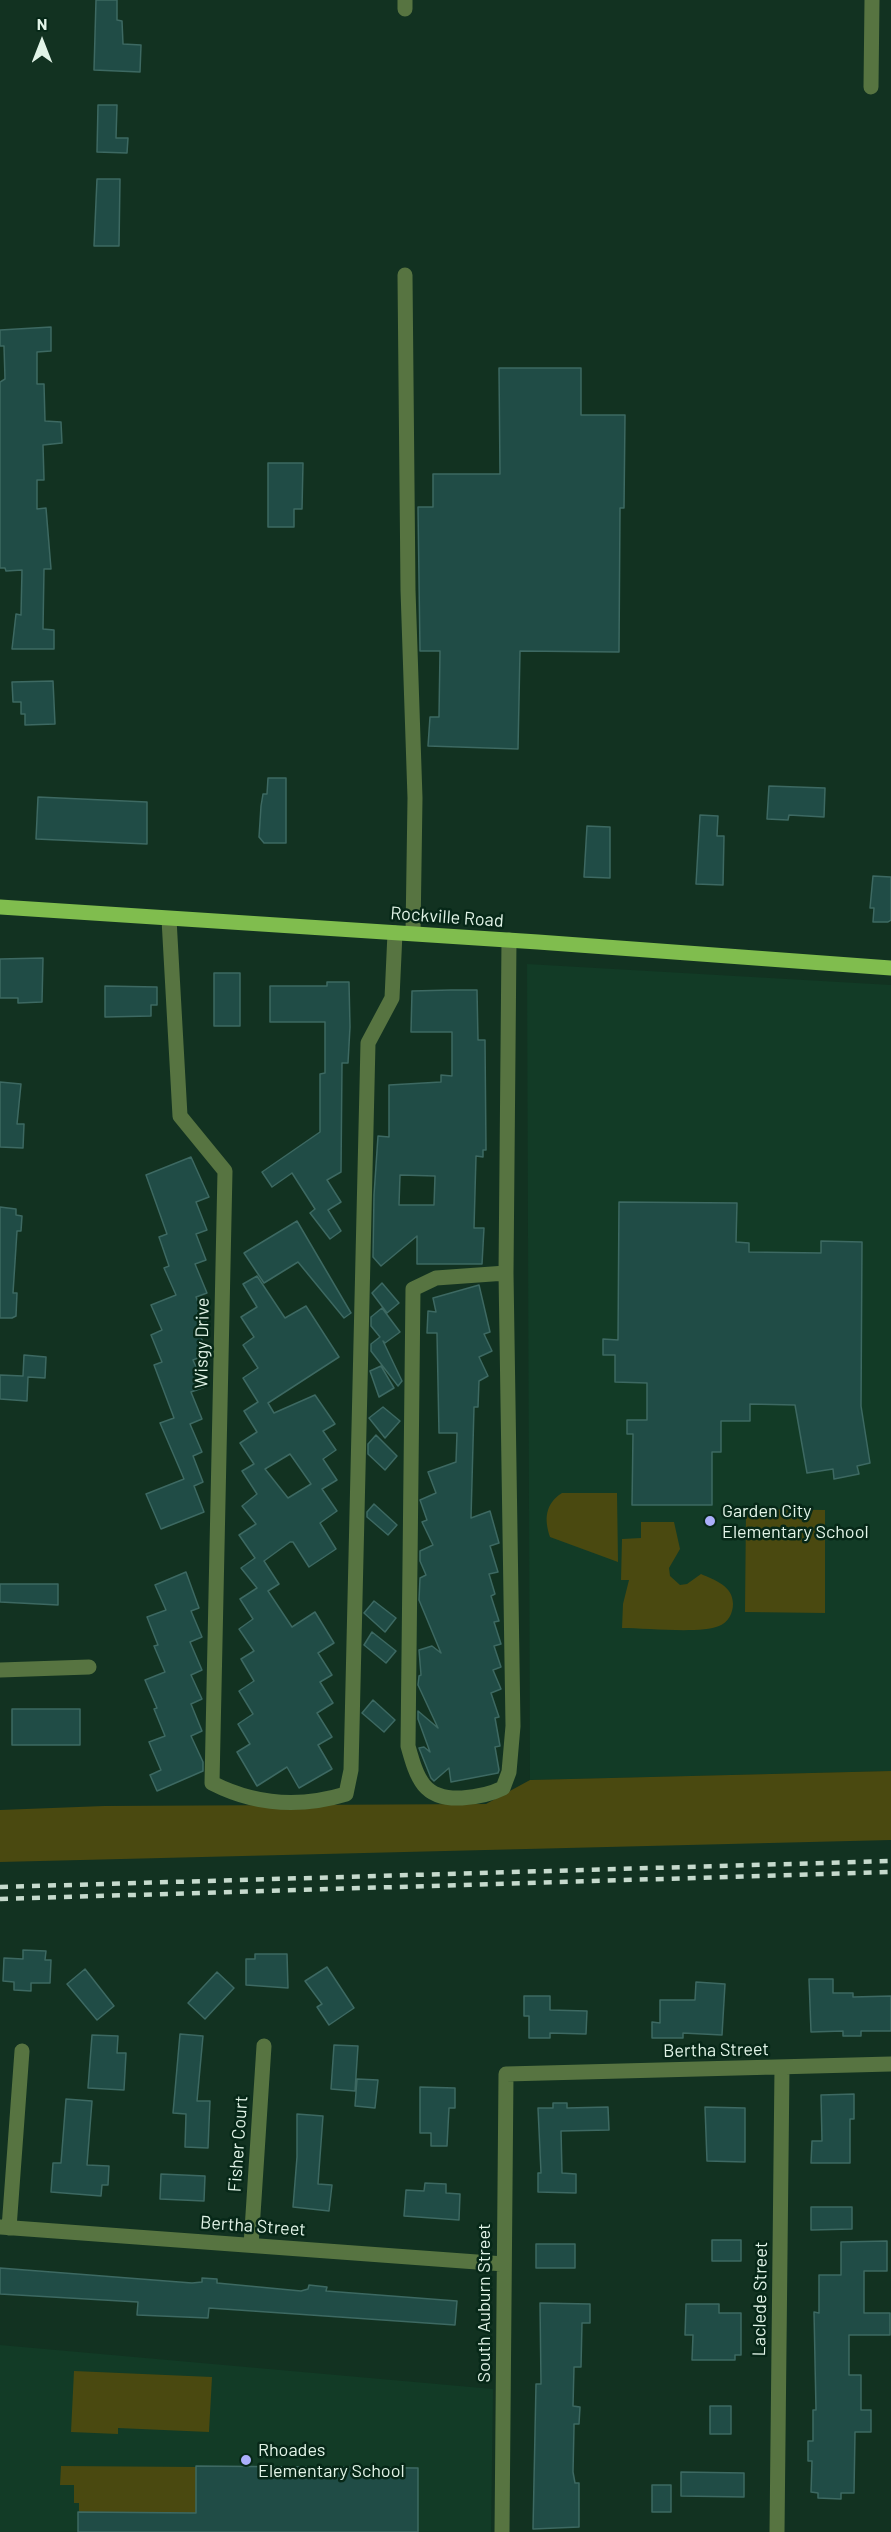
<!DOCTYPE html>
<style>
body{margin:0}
#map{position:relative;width:891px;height:2532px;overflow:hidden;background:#123221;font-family:Barlow,sans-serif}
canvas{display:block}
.north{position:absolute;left:12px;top:12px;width:60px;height:60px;-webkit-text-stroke:4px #072818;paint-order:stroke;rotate:0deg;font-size:16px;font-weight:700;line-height:24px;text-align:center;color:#e2f4e8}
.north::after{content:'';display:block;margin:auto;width:21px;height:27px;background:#e2f4e8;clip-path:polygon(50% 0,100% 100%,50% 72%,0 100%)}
</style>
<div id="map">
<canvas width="891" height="2532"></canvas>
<div class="north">N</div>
</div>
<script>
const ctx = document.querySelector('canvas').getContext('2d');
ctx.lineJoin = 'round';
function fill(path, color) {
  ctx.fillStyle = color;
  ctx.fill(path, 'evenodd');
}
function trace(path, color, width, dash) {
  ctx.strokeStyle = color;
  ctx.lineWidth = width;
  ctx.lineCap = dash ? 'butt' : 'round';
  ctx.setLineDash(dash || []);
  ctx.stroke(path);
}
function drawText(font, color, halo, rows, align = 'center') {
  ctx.font = font + ' Barlow,sans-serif';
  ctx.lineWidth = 5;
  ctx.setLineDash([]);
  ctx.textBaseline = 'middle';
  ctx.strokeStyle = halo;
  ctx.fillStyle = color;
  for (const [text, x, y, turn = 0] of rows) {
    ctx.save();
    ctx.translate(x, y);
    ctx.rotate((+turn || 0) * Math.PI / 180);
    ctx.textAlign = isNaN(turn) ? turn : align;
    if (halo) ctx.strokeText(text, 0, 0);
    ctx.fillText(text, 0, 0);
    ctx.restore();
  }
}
fill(new Path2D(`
 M527,964L891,985V1771L530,1780Z
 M0,2345L493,2389L491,2532H0Z`), '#123b26');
fill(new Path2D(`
 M562,1493H617L618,1562L550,1537C544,1519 545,1504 562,1493Z
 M746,1509L825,1510V1613L745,1612Z
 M641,1522H674L680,1549L669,1568L670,1576L680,1585L687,1584L701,1574C715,1580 733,1586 733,1604C733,1613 728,1623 719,1626C701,1634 645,1628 622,1628L623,1604L629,1580H621L622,1539L641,1538Z
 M891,1771V1840L0,1862V1810L104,1806L486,1804L530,1780Z
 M74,2371L212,2377L209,2432L118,2428V2434L71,2432Z
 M61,2466L196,2467V2513L79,2512V2503H74V2485H60Z`), '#4a4910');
const building = new Path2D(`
 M96,0H117V20L122,21L123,44L141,45L140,72L94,70Z
 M98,105H117L116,138H128L127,153L97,152Z
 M97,179H120L119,246H94Z
 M51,327V351L37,352V384H44L45,421L61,422L62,443L43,445L44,480H37V509L46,508L51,569H44L43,629L54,630V649H12L16,614L21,615L22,570L6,571L5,568H0V382L5,379L4,346H0V330Z
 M499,368H581V415H625L624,508H620L619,652L520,651L518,749L428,746L430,717H439L440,651H420L418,507H433V474H500Z
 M268,463H303L302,509H294V527H268Z
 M53,681L55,724L25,725V714H21V702H13L12,682Z
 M268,778H286V843H264L259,837L261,806L263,794H267Z
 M769,786L825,788L824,817L789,815L788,820L767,819Z
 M38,797L147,802V844L36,839Z
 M700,815L718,816L717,836H724L723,885L696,884Z
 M587,826L610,827V878L584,877Z
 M873,876L891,877V920L888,922H873L874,908H870Z
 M43,958L42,1002L18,1003V998H0V959Z
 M214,973H240V1026H214Z
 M327,982H349L350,1027L348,1063H342L341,1172L327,1180L341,1202L328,1210L341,1231L330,1239L310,1213L315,1209L292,1173L272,1187L262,1172L320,1132V1074L325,1073V1022H270V986H327Z
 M105,986L157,987V1005H151V1016L105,1017Z
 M451,990H477L478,1040H485L486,1150H483V1157L476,1156L474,1228H484L482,1264H417V1236L381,1266L373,1257L374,1195L378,1136L389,1137V1085L441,1082V1075L452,1076V1032H411L412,991ZM400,1175L435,1176L434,1205H399Z
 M0,1082L21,1084L17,1124H24L23,1148L0,1147Z
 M191,1157L209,1197L196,1202L207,1230L196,1234L206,1260L195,1264L207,1293L196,1297L207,1324L197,1328L208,1354L193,1360L205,1387L191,1392L202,1419L190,1424L202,1452L193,1456L203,1482L194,1486L204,1512L161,1529L146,1494L184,1479L160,1423L174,1418L154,1365L162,1362L151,1335L162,1330L151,1305L176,1295L164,1268L169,1266L159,1237L167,1234L146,1175Z
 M619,1202L737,1203L736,1242L749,1243V1252L821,1253V1241L862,1242L861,1406L870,1463L857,1466L859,1474L834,1479L833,1469L807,1473L795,1405L750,1404V1421H721V1452H712V1505H632L633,1434H627V1420H647V1383L615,1382V1355H603V1339L618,1340Z
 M0,1207L16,1209V1215L22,1216L21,1231H17L13,1293H17L16,1316L12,1318H0Z
 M297,1221L351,1313L344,1318L298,1262L264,1283L244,1253Z
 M257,1276L285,1318L306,1306L339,1357L268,1403L274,1413L315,1395L335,1424L323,1431L336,1450L323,1459L337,1480L322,1489L337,1511L320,1523L336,1549L309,1567L293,1542H290L264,1561L279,1584L268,1591L292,1627L315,1612L334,1643L318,1653L332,1675L320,1682L333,1703L317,1713L332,1737L318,1745L332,1769L299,1788L287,1767L257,1786L237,1752L250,1744L238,1724L253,1714L239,1691L254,1681L241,1659L254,1651L239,1629L253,1619L240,1599L257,1588L241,1568L255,1558L239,1535L256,1524L242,1506L257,1494L242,1471L254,1464L240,1443L257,1432L244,1411L258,1402L243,1378L258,1368L243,1345L254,1337L241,1317L257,1307L243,1284ZM290,1454L311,1484L288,1498L265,1469Z
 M382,1283L399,1303L387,1313L372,1293Z
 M479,1285L490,1332L484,1334L492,1351L479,1357L488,1376L479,1381L478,1407H474L471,1518L490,1511L499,1543L490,1546L498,1572L489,1574L495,1594L491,1596L499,1621L494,1622L501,1644L494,1646L501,1667L493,1670L501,1689L491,1693L499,1717L495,1718L500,1746L495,1747L499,1770L498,1773L451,1782L449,1768L434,1781L431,1778L419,1748L424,1747L430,1752L418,1719V1711L438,1728L418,1685L419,1676L421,1675L419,1650L432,1646L441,1653L419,1600L420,1578L426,1575L420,1561V1551L433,1545L422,1522L427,1520L420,1500L436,1493L428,1472L456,1462L457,1433H439L437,1333H427L428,1311L436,1312L433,1298Z
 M382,1308L400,1332L385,1343L383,1341L402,1381L398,1386L371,1351V1344L380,1337L371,1326V1317Z
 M24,1355L46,1357L45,1378L28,1377L27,1401L0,1399V1375L23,1376Z
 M381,1366L394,1388L379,1397L370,1371Z
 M383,1407L400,1421L385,1438L369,1418Z
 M376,1435L397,1456L385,1470L368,1454V1444Z
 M374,1504L397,1525L388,1535L367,1517V1512Z
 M186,1572L199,1608L191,1611L202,1637L190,1642L202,1670L191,1675L202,1699L191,1704L202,1731L191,1736L203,1762V1771L157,1791L150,1775L161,1770L149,1742L165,1736L154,1709L157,1708L145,1680L165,1672L154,1646L158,1645L147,1617L166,1610L155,1585Z
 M0,1584H58V1605L0,1602Z
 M374,1601L396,1618L385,1632L364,1613Z
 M372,1632L396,1651L386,1663L364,1645Z
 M373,1700L395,1720L384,1732L362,1713Z
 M12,1709H80V1745H12Z
 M23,1950L46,1951L45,1960H51L50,1983H31V1991L14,1990V1982L3,1981L4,1958L23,1959Z
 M255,1954H287L288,1988L246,1985V1959H255Z
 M327,1967L354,2008L329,2025L317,2007L322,2004L305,1981Z
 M85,1969L114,2006L97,2020L67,1984Z
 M217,1972L234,1988L205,2019L188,2003Z
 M809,1979H833V1993H853V1997L891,1996V2031H861V2036H843V2031L811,2032Z
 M696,1982L725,1984L722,2035L683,2033V2038H652V2022L660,2023V2000H695Z
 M524,1996H550V2010L587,2011L586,2034L550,2033V2038H529V2016H524Z
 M180,2034L203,2036L197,2101H210L208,2148L185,2147L186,2114L173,2113Z
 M92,2035L118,2036L117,2053H126L124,2090L88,2088Z
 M334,2045L358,2046L355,2091L331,2089Z
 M357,2079L378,2080L375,2108L355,2106Z
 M420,2087L455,2088V2108H449L447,2146H431V2133H420Z
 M854,2094V2119H850V2163H811L812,2141H822L821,2095Z
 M66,2099L92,2101L87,2165L109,2166L108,2185H102L101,2196L51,2192L53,2163H61Z
 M553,2103H567V2108L608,2107L609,2130L561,2131L562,2173L576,2174V2193L538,2192V2173H541L538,2108H553Z
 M705,2107L745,2108V2162L707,2161Z
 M297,2114L323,2116L318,2184L332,2185L329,2211L293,2207L297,2157Z
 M161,2174L205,2176L204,2201L160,2199Z
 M425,2183L446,2184V2193L460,2194L459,2220L404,2216L406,2190L424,2191Z
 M811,2207H852V2229L811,2230Z
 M712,2240H741V2261H712Z
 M887,2241V2271H864V2313H890V2335H849V2375H861V2410H871V2432H855L854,2493H841V2499L818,2498V2493L811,2492L812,2461H808V2441H813V2410H816L814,2312L819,2313V2275H841V2242Z
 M536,2244H575V2268H536Z
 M0,2268L192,2283L202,2282V2278L217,2279V2283L301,2291L308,2289L309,2285L327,2287L326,2291L457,2301L455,2325L209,2308L208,2318L137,2315L138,2302L0,2294Z
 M540,2303L590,2304V2323H582L581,2367H574L573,2406L580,2407L579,2424H574V2427L573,2472L575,2483H579V2527L533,2529L536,2384H541Z
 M686,2304H719V2313H741V2355H735V2360H692L693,2335H685Z
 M710,2406H731V2434H710Z
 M196,2466L418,2468V2532H78V2512L196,2513Z
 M681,2472L744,2473V2497L681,2496Z
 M652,2485H671V2512H652Z`);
fill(building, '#204c46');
trace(building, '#3d6962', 1.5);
trace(new Path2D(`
 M405,9V0
 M871,87L872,0
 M405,275L408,590L415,798L413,933
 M169,919L180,1116L225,1171L212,1783C255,1805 300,1808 346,1794L351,1770L368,1043L392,998L395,933
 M506,1273L436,1278L413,1289L408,1746C417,1778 423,1800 462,1798C477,1797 489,1795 503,1788L509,1772L513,1726L506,1273L509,940
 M0,1670L89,1667
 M0,2227L504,2264
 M9,2228L22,2051
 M251,2245L264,2046
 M502,2532L506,2074L891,2064
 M777,2532L782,2067`), '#577441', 15);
trace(new Path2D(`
 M0,907L538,942L891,968`), '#80bd4e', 15);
trace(new Path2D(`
 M0,1887L891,1861
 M0,1899L891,1872`), '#c6dacd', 4.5, [8, 8]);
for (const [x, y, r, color] of [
 [710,1521,6,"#abaffb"],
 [246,2460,6,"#abaffb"]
]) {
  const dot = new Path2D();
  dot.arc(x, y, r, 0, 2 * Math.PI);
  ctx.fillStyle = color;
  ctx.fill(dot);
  trace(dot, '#072818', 2);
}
drawText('18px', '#e2f4e8', '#072818', [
 ["Rockville Road",447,917,4],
 ["Wisgy Drive",202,1343,-89],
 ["Bertha Street",716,2050,-1],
 ["Fisher Court",238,2144,-86],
 ["Bertha Street",253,2226,4],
 ["Laclede Street",760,2299,-89],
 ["South Auburn Street",484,2303,-90]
]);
drawText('18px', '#e2f4e8', '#072818', [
 ["Garden City",722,1511],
 ["Elementary School",722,1532],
 ["Rhoades",258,2450],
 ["Elementary School",258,2471]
], 'left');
</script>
